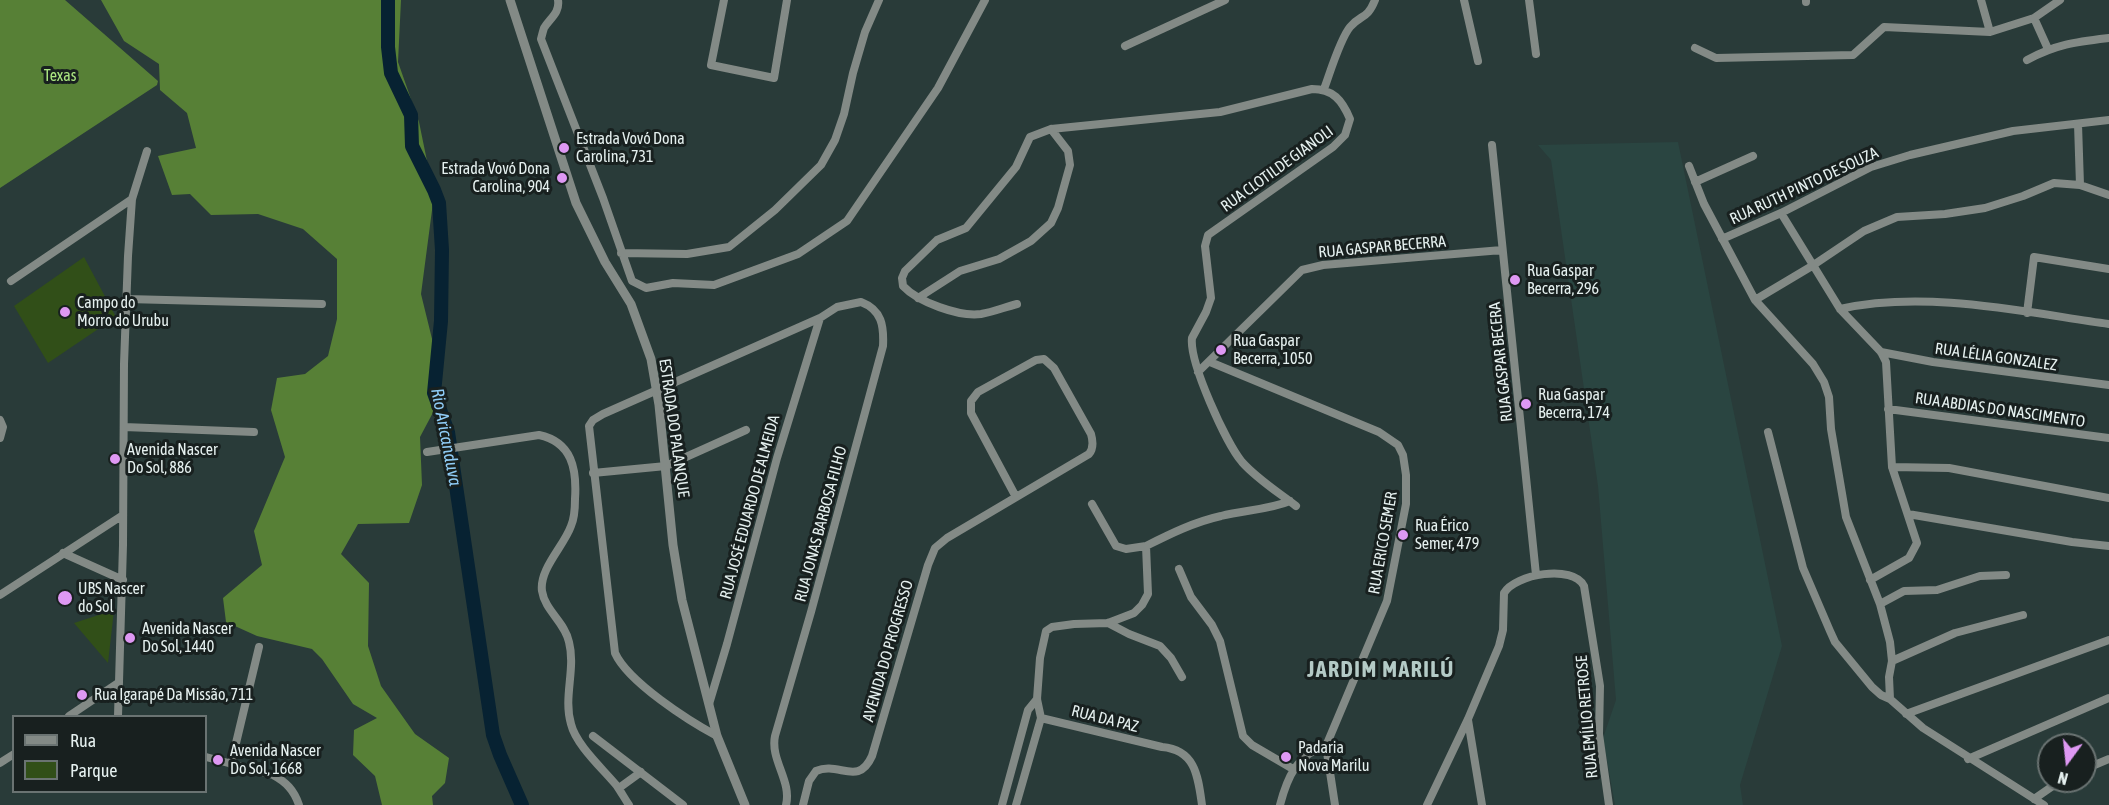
<!DOCTYPE html>
<meta charset="utf-8">
<style>
body{margin:0}
#map{position:relative;width:2109px;height:805px;overflow:hidden;background:#293b39;font-family:"Asap Condensed",sans-serif}
canvas{display:block}
.legend{position:absolute;left:12px;top:715px;width:195px;height:78px;box-sizing:border-box;background:#18201f;border:2px solid #6a7372;margin:0;padding:8px 10px;list-style:none;font-size:18px;color:#e5f0ef}
.legend li{display:flex;align-items:center;gap:12px;height:30px}
.legend b{width:30px;border:2px solid #6a7372}
.north{position:absolute;left:2037px;top:733px;width:60px;height:60px;box-sizing:border-box;background:#18201f;border:2px solid #6a7372;border-radius:50%;rotate:195deg;font-size:16px;font-weight:700;line-height:24px;text-align:center;color:#e5f0ef}
.north::after{content:'';display:block;margin:auto;width:21px;height:27px;background:#de98f3;clip-path:polygon(50% 0,100% 100%,50% 72%,0 100%)}
</style>
<div id="map">
<canvas width="2109" height="805"></canvas>
<ul class="legend">
<li><b style="height:8px;background:#838a86"></b>Rua</li>
<li><b style="height:16px;background:#314f18"></b>Parque</li>
</ul>
<div class="north">N</div>
</div>
<script>
const ctx = document.querySelector('canvas').getContext('2d');
ctx.lineJoin = 'round';
function fill(path, color) {
  ctx.fillStyle = color;
  ctx.fill(path, 'evenodd');
}
function trace(path, color, width, dash) {
  ctx.strokeStyle = color;
  ctx.lineWidth = width;
  ctx.lineCap = dash ? 'butt' : 'round';
  ctx.setLineDash(dash || []);
  ctx.stroke(path);
}
function drawText(font, color, halo, rows, align = 'center') {
  ctx.font = font + ' "Asap Condensed",sans-serif';
  ctx.lineWidth = 6;
  ctx.setLineDash([]);
  ctx.textBaseline = 'middle';
  ctx.strokeStyle = halo;
  ctx.fillStyle = color;
  for (const [text, x, y, turn = 0] of rows) {
    ctx.save();
    ctx.translate(x, y);
    ctx.rotate((+turn || 0) * Math.PI / 180);
    ctx.textAlign = isNaN(turn) ? turn : align;
    if (halo) ctx.strokeText(text, 0, 0);
    ctx.fillText(text, 0, 0);
    ctx.restore();
  }
}
fill(new Path2D(`
 M1678,142L1782,646L1740,785L1743,805H1615L1603,738L1616,700L1598,486L1551,160L1538,145Z`), '#2a4541');
fill(new Path2D(`
 M84,257L116,317L48,363L14,306Z
 M114,610L108,663L74,623Z`), '#314f18');
fill(new Path2D(`
 M0,0H65L158,81L157,85L0,188Z
 M101,0H401L398,62L419,122L434,195L421,294L434,347L437,405L420,437L422,485L409,523L358,524L341,554L369,583L368,646L381,686L415,734L449,758L445,783L432,796L433,805H382L375,776L353,755L354,730L377,718L353,704L322,659L312,649L257,636L226,622L223,598L262,565L254,531L285,457L271,410L277,378L305,374L328,356L337,319V259L303,229L258,214L211,215L190,194L172,195L158,156L196,148L187,113L160,90L159,64L124,41Z`), '#578036');
trace(new Path2D(`
 M388,0V47L391,73L411,115L412,146L434,190L439,203L442,250L441,321L434,393L448,432L493,735L500,755L522,805`), '#072232', 14);
trace(new Path2D(`
 M558,0C560,13 550,18 544,28C543,31 542,35 541,39L603,198L632,281L646,288L673,283L714,285L798,254L847,221L938,88L985,0
 M724,0L711,65L774,78L787,0
 M1464,0L1478,61
 M1529,0L1536,54
 M1981,0L1990,32
 M1806,2V0
 M2034,18L2048,49
 M1125,46L1225,0
 M1695,48L1716,58L1853,55L1884,27L1990,32L2034,18L2060,0
 M2027,60C2057,44 2076,42 2109,38
 M1324,89C1330,73 1340,39 1350,27C1361,14 1367,20 1375,0
 M2078,124L2080,185
 M1492,145L1536,575
 M1689,166L1704,204L1755,300L1812,266L1864,231L1897,217L1945,214L1985,208L2023,196L2054,183L2080,185L2109,195
 M1695,182L1753,156
 M1781,213L1840,309L1881,352L1886,362L1892,467L1917,543L1909,558L1870,580
 M1722,239L1781,213L1871,167L1910,155L2013,131L2109,120
 M621,253L687,254L729,247L775,210L821,165L835,140L844,114L853,73L865,32L879,0
 M11,281L132,199
 M918,298L960,271L999,259L1031,241L1051,223L1058,208L1070,165L1068,151L1051,129
 M127,299L322,304
 M1755,300L1813,364L1824,382L1829,397L1831,429L1846,517L1880,604L1890,642L1892,661L1889,677L1890,699L1923,728L2044,805
 M1017,304C1005,307 993,312 981,314C959,317 918,302 903,286L902,278L905,271L937,240L966,228L1016,167L1030,137L1051,129L1220,112L1312,89C1333,89 1342,100 1350,119L1345,135L1333,147L1208,235L1205,246L1211,298L1206,312L1192,338C1189,362 1226,443 1242,462C1257,479 1278,492 1296,506
 M1840,309C1926,290 2023,312 2109,324
 M2027,313L2034,257L2109,269
 M1881,352L1933,362L2109,385
 M1210,362L1379,432L1398,445L1403,455L1406,475V504L1387,601L1326,746L1335,805
 M1198,372L1302,270L1323,265L1502,250
 M1888,409L2109,438
 M0,420L3,427L0,438
 M124,427L254,432
 M1768,432L1803,568L1830,631L1835,642L1872,687L1881,695L1890,699
 M427,452L539,435C572,442 577,469 575,499C575,507 575,517 571,526C564,546 539,569 542,591C545,611 565,622 569,642C576,669 563,697 571,724C576,745 603,769 617,786C621,792 625,799 629,805
 M1892,467L1949,468L2109,498
 M593,473L666,466L746,430
 M1092,504L1116,546L1126,549L1146,546
 M1908,514L2072,542L2109,546
 M63,553L123,580
 M1179,569L1191,597L1212,625L1220,641L1243,736L1252,745L1293,769
 M0,595L123,515
 M1880,604L1904,591L1937,590L1980,576L2006,575
 M1108,623L1129,634L1160,646L1171,658L1182,677
 M1892,661L1955,633L2023,615
 M709,704L727,644L777,458L820,318
 M1906,714L2109,640
 M69,716L118,683
 M118,716L123,545L124,364L128,256L132,199L147,151
 M1041,718L1162,747C1196,750 1198,777 1202,805
 M1468,720L1482,805
 M593,736L683,805
 M717,736C689,721 628,682 615,653L589,426L593,420L603,414L820,318L837,307L861,302C882,310 884,326 883,346L811,612L775,736C770,760 792,781 786,805
 M206,757L273,775C286,782 294,790 299,805
 M1968,759L2109,698
 M0,763L14,754
 M231,764L259,647
 M2085,769L2109,759
 M619,788L641,772
 M2034,799L2060,781
 M803,805L809,781L816,771C839,761 858,787 872,756L928,565L935,548L947,538L1089,454C1094,448 1093,441 1091,434L1054,368L1044,359L1036,360L978,392L971,401V413L1016,497
 M1002,805L1028,710L1037,699
 M1016,805L1041,718L1037,699L1040,658L1046,631L1052,627L1074,624L1108,623L1134,613L1142,605L1148,594L1146,546C1170,534 1194,522 1221,516C1244,510 1268,510 1290,501
 M1280,805C1287,778 1297,754 1326,746
 M1427,805L1468,719L1499,646L1503,630L1504,593C1515,574 1573,564 1584,586L1600,686L1599,734L1609,805`), '#838a86', 8);
trace(new Path2D(`
 M510,0L576,203L605,262L631,304L651,359L659,405L673,545L682,600L717,736L745,805`), '#838a86', 9);
for (const [x, y, r, color] of [
 [564,148,6,"#de98f3"],
 [562,178,6,"#de98f3"],
 [1515,280,6,"#de98f3"],
 [65,312,6,"#de98f3"],
 [1221,350,6,"#de98f3"],
 [1526,404,6,"#de98f3"],
 [115,459,6,"#de98f3"],
 [1403,535,6,"#de98f3"],
 [65,598,8,"#de98f3"],
 [130,638,6,"#de98f3"],
 [82,695,6,"#de98f3"],
 [1286,757,6,"#de98f3"],
 [218,760,6,"#de98f3"]
]) {
  const dot = new Path2D();
  dot.arc(x, y, r, 0, 2 * Math.PI);
  ctx.fillStyle = color;
  ctx.fill(dot);
  trace(dot, '#18201f', 2);
}
drawText('16px', '#abe581', '#18201f', [
 ["Texas",60,76]
]);
drawText('16px', '#e5f0ef', '#18201f', [
 ["Estrada Vovó Dona",576,139],
 ["Carolina, 731",576,157],
 ["Estrada Vovó Dona",550,169,"right"],
 ["Carolina, 904",550,187,"right"],
 ["Rua Gaspar",1527,271],
 ["Becerra, 296",1527,289],
 ["Campo do",77,303],
 ["Morro do Urubu",77,321],
 ["Rua Gaspar",1233,341],
 ["Becerra, 1050",1233,359],
 ["Rua Gaspar",1538,395],
 ["Becerra, 174",1538,413],
 ["Avenida Nascer",127,450],
 ["Do Sol, 886",127,468],
 ["Rua Érico",1415,526],
 ["Semer, 479",1415,544],
 ["UBS Nascer",78,589],
 ["do Sol",78,607],
 ["Avenida Nascer",142,629],
 ["Do Sol, 1440",142,647],
 ["Rua Igarapé Da Missão, 711",94,695],
 ["Padaria",1298,748],
 ["Nova Marilu",1298,766],
 ["Avenida Nascer",230,751],
 ["Do Sol, 1668",230,769]
], 'left');
drawText('16px', '#e5f0ef', '#18201f', [
 ["RUA CLOTILDE GIANOLI",1277,169,-36],
 ["RUA RUTH PINTO DE SOUZA",1804,186,-25],
 ["RUA GASPAR BECERRA",1382,247,-5],
 ["RUA LÉLIA GONZALEZ",1996,357,8],
 ["RUA GASPAR BECERA",1501,362,-96],
 ["RUA ABDIAS DO NASCIMENTO",2000,410,8],
 ["ESTRADA DO PALANQUE",674,428,82],
 ["RUA JOSÉ EDUARDO DE ALMEIDA",750,507,-75],
 ["RUA JONAS BARBOSA FILHO",821,524,-75],
 ["RUA ERICO SEMER",1383,543,-80],
 ["AVENIDA DO PROGRESSO",888,651,-74],
 ["RUA EMÍLIO RETROSE",1587,717,-95],
 ["RUA DA PAZ",1105,719,14]
]);
drawText('italic 18px', '#8fccf6', '#18201f', [
 ["Rio Aricanduva",446,437,79]
]);
ctx.letterSpacing = '1.5px';
drawText('bold 22px', '#b4cac6', '#18201f', [
 ["JARDIM MARILÚ",1381,670]
]);
ctx.letterSpacing = '0px';
</script>
